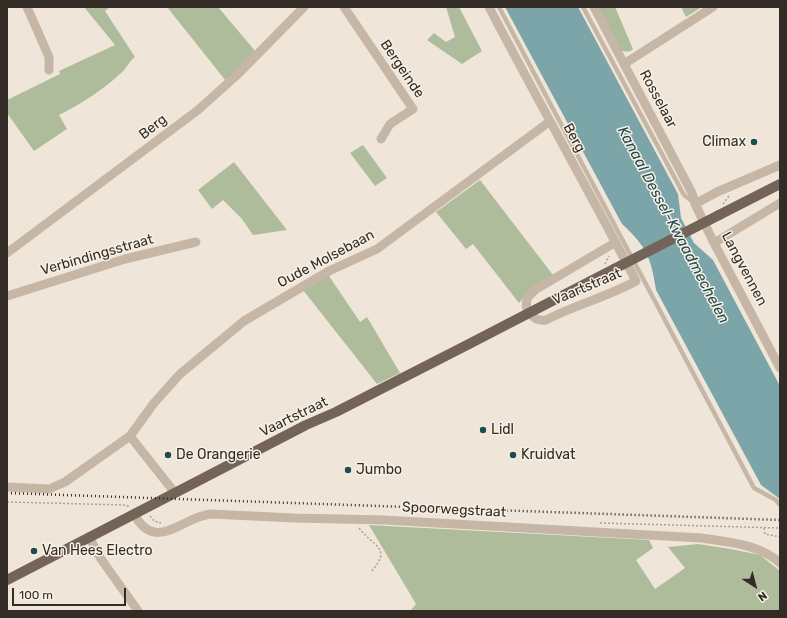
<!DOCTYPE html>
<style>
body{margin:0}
#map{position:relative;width:787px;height:618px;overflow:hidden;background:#efe6d9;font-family:Rubik,sans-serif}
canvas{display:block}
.frame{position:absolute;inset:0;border:8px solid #332b26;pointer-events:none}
.north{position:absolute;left:735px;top:566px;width:40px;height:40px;-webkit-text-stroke:3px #f7f0e5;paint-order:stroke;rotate:144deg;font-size:11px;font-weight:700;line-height:16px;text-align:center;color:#332b26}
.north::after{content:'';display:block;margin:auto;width:14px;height:18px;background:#332b26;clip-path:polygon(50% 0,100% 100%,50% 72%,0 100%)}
.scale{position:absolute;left:12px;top:588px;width:114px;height:18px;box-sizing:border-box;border:2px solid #332b26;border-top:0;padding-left:5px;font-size:12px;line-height:14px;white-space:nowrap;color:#332b26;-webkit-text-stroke:3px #f7f0e5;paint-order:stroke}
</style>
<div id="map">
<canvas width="787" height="618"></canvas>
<div class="frame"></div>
<div class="north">N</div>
<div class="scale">100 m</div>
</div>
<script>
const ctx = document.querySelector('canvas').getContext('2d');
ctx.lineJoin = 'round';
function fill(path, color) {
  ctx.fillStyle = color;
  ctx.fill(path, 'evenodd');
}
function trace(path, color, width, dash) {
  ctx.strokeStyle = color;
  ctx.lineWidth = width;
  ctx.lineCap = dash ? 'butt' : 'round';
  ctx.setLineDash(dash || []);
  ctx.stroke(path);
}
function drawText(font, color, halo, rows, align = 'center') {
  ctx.font = font + ' Rubik,sans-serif';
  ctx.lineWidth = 3;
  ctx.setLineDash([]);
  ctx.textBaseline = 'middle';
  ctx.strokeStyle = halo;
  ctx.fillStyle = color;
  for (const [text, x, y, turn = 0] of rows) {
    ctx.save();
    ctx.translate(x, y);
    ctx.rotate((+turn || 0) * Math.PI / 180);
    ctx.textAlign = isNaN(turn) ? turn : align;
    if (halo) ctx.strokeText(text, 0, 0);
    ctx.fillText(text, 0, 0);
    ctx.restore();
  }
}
fill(new Path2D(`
 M84,7H110L105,11L135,57C129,61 127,68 121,73C103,90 81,104 59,115L67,129L34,151L7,113V100L60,74L59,71L115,45Z
 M167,7H218L256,52L226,81Z
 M446,7H459L482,51L462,64L427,40L434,33L446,42L455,37Z
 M598,7H615L633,49C629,53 625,52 620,50Z
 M681,7H702L686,17Z
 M363,145L387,178L375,186L350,153Z
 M234,162L287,230L253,235L242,219L223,200L212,209L198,190Z
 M480,180L553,275L526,295L519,303L473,244L466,249L436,212Z
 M329,276L360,322L367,317L400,373L377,384L303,290Z
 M369,525L649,540L653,548L636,560L655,589L685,568L668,547L698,544L731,549L760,555L780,571V611H410L416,604Z`), '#afbc9b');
fill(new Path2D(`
 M505,7H578L678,194L681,218L694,243L713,260L780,386V499L761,485L656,290C651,257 646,246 622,224Z`), '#7ba5a9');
trace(new Path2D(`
 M723,204L729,196
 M605,264L609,256
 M7,502L125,505L130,507
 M150,516L154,521L161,523
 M600,523L780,528
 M359,528C373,547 393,547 371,572
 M764,528L765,534L780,537`), '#b1a091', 1.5, [2, 2]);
trace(new Path2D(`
 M499,7L754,488L776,500L780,505
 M583,7L684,195L693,202`), '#c6b6a6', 4.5);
trace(new Path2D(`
 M27,7L49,57V70
 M344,7L413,109L390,124L381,139
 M489,7C537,99 588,189 636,281C607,297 575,305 546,320C534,322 522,310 528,297C530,295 533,292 535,290L616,242
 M594,7L692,193L695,204L714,243L780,368
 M624,64L713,7
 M695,204L717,192L780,165
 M714,243L780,203
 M7,253L198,110L237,75L304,7
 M7,296L125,259L196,242
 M130,436L175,493
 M7,487L49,489L65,482L130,436L154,403L180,374L244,321L329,271L377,249L549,122
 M134,514C156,554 181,517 211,514L294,518L384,520L701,538C727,542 760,544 780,563
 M89,537L101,559L138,611`), '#c6b6a6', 9);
trace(new Path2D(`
 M719,215L780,184
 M7,580L306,425L336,412L469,344L614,269`), '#736359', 10);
trace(new Path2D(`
 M7,493L780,520`), '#332b26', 2.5, [1, 3]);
trace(new Path2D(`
 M614,269L719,215`), '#736359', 10);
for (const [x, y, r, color] of [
 [754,142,4,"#204b50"],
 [483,430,4,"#204b50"],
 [168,455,4,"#204b50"],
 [513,455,4,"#204b50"],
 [348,470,4,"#204b50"],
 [34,551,4,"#204b50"]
]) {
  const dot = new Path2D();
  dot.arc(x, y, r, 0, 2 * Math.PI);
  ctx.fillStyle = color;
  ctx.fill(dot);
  trace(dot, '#f7f0e5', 1.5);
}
drawText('14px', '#332b26', '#f7f0e5', [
 ["Bergeinde",402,69,56],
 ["Rosselaar",658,99,62],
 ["Berg",153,127,-38],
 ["Berg",574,138,61],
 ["Verbindingsstraat",97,255,-16],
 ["Oude Molsebaan",326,259,-28],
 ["Langvennen",744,269,62],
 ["Vaartstraat",587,287,-23],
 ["Vaartstraat",294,417,-26],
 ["Spoorwegstraat",454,510,3]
]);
drawText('14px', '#332b26', '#f7f0e5', [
 ["Climax",746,142,"right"],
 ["Lidl",491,430],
 ["De Orangerie",176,455],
 ["Kruidvat",521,455],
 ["Jumbo",356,470],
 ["Van Hees Electro",42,551]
], 'left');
drawText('italic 15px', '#204b50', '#f7f0e5', [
 ["Kanaal Dessel-Kwaadmechelen",673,225,62]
]);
</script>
